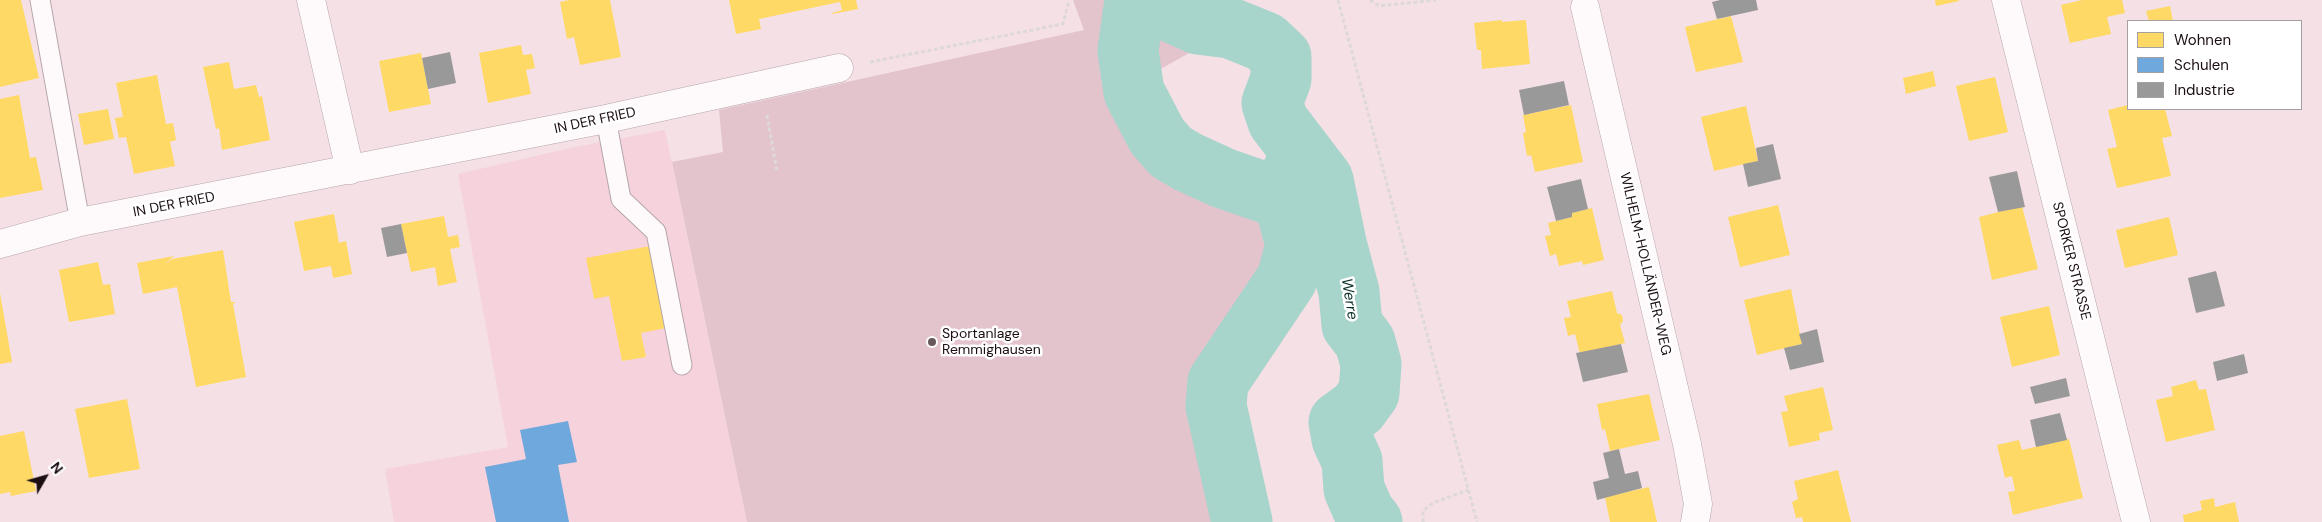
<!DOCTYPE html>
<meta charset="utf-8">
<style>
body{margin:0}
#map{position:relative;width:2322px;height:522px;overflow:hidden;background:#f5e0e5;font-family:"DM Sans",sans-serif}
canvas{display:block}
.legend{position:absolute;left:2127px;top:20px;width:175px;height:90px;box-sizing:border-box;background:#fff;border:1px solid #a49fa0;margin:0;padding:6px 9px;list-style:none;font-size:15px;color:#1b0e12}
.legend li{display:flex;align-items:center;gap:10px;height:25px}
.legend b{width:25px;border:1px solid #a49fa0}
.north{position:absolute;left:20px;top:452px;width:50px;height:50px;-webkit-text-stroke:4px #fff;paint-order:stroke;rotate:52deg;font-size:14px;font-weight:700;line-height:20px;text-align:center;color:#1b0e12}
.north::after{content:'';display:block;margin:auto;width:18px;height:22px;background:#1b0e12;clip-path:polygon(50% 0,100% 100%,50% 72%,0 100%)}
</style>
<div id="map">
<canvas width="2322" height="522"></canvas>
<ul class="legend">
<li><b style="height:14px;background:#ffd966"></b>Wohnen</li>
<li><b style="height:14px;background:#6fa8dc"></b>Schulen</li>
<li><b style="height:14px;background:#999"></b>Industrie</li>
</ul>
<div class="north">N</div>
</div>
<script>
const ctx = document.querySelector('canvas').getContext('2d');
ctx.lineJoin = 'round';
function fill(path, color) {
  ctx.fillStyle = color;
  ctx.fill(path, 'evenodd');
}
function trace(path, color, width, dash) {
  ctx.strokeStyle = color;
  ctx.lineWidth = width;
  ctx.lineCap = dash ? 'butt' : 'round';
  ctx.setLineDash(dash || []);
  ctx.stroke(path);
}
function drawText(font, color, halo, rows, align = 'center') {
  ctx.font = font + ' "DM Sans",sans-serif';
  ctx.lineWidth = 5;
  ctx.setLineDash([]);
  ctx.textBaseline = 'middle';
  ctx.strokeStyle = halo;
  ctx.fillStyle = color;
  for (const [text, x, y, turn = 0] of rows) {
    ctx.save();
    ctx.translate(x, y);
    ctx.rotate((+turn || 0) * Math.PI / 180);
    ctx.textAlign = isNaN(turn) ? turn : align;
    if (halo) ctx.strokeText(text, 0, 0);
    ctx.fillText(text, 0, 0);
    ctx.restore();
  }
}
fill(new Path2D(`
 M665,130L747,522H394L385,469L508,447L458,174L570,148Z`), '#f6d3dc');
fill(new Path2D(`
 M1073,0H1197L1223,34L1157,71L1161,119L1296,183L1312,268L1234,396L1261,522H747L672,162L723,152L719,110L1084,30Z`), '#e3c4cc');
fill(new Path2D(`
 M0,0H21L39,78L0,87Z
 M569,0H610L621,57L580,65L574,37L567,39L560,2Z
 M729,0H856L858,9L832,14V13L842,10L840,2L759,19L761,29L736,34Z
 M1935,0H1959V1L1936,6Z
 M2082,0H2122L2125,13L2107,17L2111,34L2070,43L2061,5Z
 M2170,6L2173,21H2149L2146,11Z
 M1731,16L1743,62L1696,72L1685,27Z
 M1502,20V22L1526,20L1530,64L1482,69L1481,50H1477L1474,23Z
 M521,45L523,55L532,54L535,68L526,70L531,94L488,103L479,53Z
 M421,53L431,104L389,112L379,61Z
 M229,62L234,89L256,85L259,97L262,96L270,140L222,150L219,128L216,129L203,67Z
 M1933,71L1936,86L1906,94L1903,78Z
 M157,75L166,124L173,123L176,140L170,142L175,166L134,174L126,137L119,138L115,118L123,117L116,83Z
 M1995,77L2008,132L1969,141L1956,86Z
 M19,95L30,158L36,157L43,190L0,198V99Z
 M1571,105L1583,162L1535,172L1531,155L1527,156L1523,133L1526,132L1523,115Z
 M2128,105V109H2165L2172,136L2162,138L2171,176L2117,188L2107,149L2117,147L2108,110Z
 M1746,106L1758,161L1714,171L1701,117Z
 M108,109L114,139L84,145L78,114Z
 M1778,205L1790,255L1740,267L1728,217Z
 M2022,206L2038,269L1992,280L1979,217Z
 M1592,208L1604,260L1583,265L1582,261L1559,266L1556,254L1550,256L1545,236L1551,235L1548,223L1572,217V213Z
 M334,214L339,243L346,241L352,274L333,278L331,266L304,271L294,222Z
 M444,216L448,237L458,235L460,247L450,249L457,282L438,286L435,267L411,272L401,224Z
 M2169,217L2178,255L2125,268L2116,230Z
 M650,246L666,328L641,333L646,357L622,361L609,296L594,299L586,258Z
 M223,250L231,302H236L233,304L246,377L196,387L177,287L143,294L137,263L174,256L164,265L172,259Z
 M98,262L103,285L110,284L115,314L69,322L59,270Z
 M1791,289L1802,344L1757,355L1744,300Z
 M1612,291L1617,313L1622,315L1623,321L1620,325L1625,343L1580,354L1575,334L1568,336L1564,318L1571,317L1567,301Z
 M0,293L12,362L0,364Z
 M2049,306L2060,355L2012,367L2000,317Z
 M2196,380L2199,390L2206,389L2215,430L2166,442L2156,400L2173,396L2171,387Z
 M1823,387L1833,430L1819,433L1820,440L1789,447L1781,412L1788,411L1784,396Z
 M1649,394L1660,440L1610,451L1605,429L1602,430L1597,404Z
 M127,399L140,469L89,478L75,409Z
 M24,431L36,491L11,496L10,492L0,494V436Z
 M2069,439L2083,498L2013,515L2008,492L2015,491L2012,476L2005,478L1997,445L2019,440L2022,450Z
 M1838,470L1851,522H1803L1802,517L1796,518L1792,502L1798,499L1794,481Z
 M1649,487L1657,522H1610L1605,497Z
 M2214,498L2215,507L2235,502L2239,522H2184L2183,515L2202,510L2200,501Z`), '#ffd966');
fill(new Path2D(`
 M568,421L577,462L558,465L569,522H496L485,467L526,459L520,430Z`), '#6fa8dc');
fill(new Path2D(`
 M1720,0H1756L1758,10L1717,19L1712,2Z
 M450,52L456,83L428,89L422,58Z
 M1564,81L1569,105L1524,115L1519,90Z
 M1773,144L1781,179L1748,187L1743,164L1758,161L1756,148Z
 M2017,171L2025,207L1998,212L1989,177Z
 M1581,179L1588,209L1572,213V217L1556,221L1547,187Z
 M401,224L407,253L387,257L381,228Z
 M2216,271L2225,306L2196,313L2188,278Z
 M1817,329L1824,362L1790,370L1784,348L1802,344L1799,334Z
 M1621,344L1628,372L1583,382L1576,353Z
 M2244,354L2248,373L2217,381L2213,362Z
 M2066,378L2070,396L2035,404L2030,387Z
 M2060,413L2067,440L2036,447L2030,420Z
 M1619,449L1625,474L1638,471L1642,488L1597,500L1593,482L1609,478L1603,453Z`), '#999');
trace(new Path2D(`
 M1258,189L1283,128
 M1240,513L1251,522`), '#a7d4cb', 10);
trace(new Path2D(`
 M1135,0L1128,51L1134,92L1157,136L1171,152L1188,162L1223,178L1275,196L1286,207L1296,245L1287,279L1218,382L1216,406L1242,522
 M1155,0L1167,10L1198,24L1230,28L1265,42L1281,57V79L1272,103L1278,121L1323,180L1336,243L1349,292L1352,325L1365,342L1371,364L1369,393L1358,408L1339,422L1342,439L1352,461L1354,489L1364,512L1372,522`), '#a7d4cb', 61);
const service = new Path2D(`
 M40,0L80,222
 M606,119L621,199L656,232L682,365`);
const minor = new Path2D(`
 M311,0L350,170
 M2006,0L2136,522
 M1585,7L1687,444L1698,504L1695,522
 M0,244L80,222L606,119L839,68`);
trace(service, '#b5a6aa', 21);
trace(minor, '#b5a6aa', 29);
trace(new Path2D(`
 M1338,0L1477,522
 M1370,0L1379,6L1436,0
 M870,62L1063,24L1069,0
 M767,115L777,172
 M1423,522V511L1433,503L1468,490`), '#ded8d9', 3, [4, 2.5]);
trace(service, '#fefafb', 19);
trace(minor, '#fefafb', 28);
for (const [x, y, r, color] of [
 [932,342,5,"#67585c"]
]) {
  const dot = new Path2D();
  dot.arc(x, y, r, 0, 2 * Math.PI);
  ctx.fillStyle = color;
  ctx.fill(dot);
  trace(dot, '#fff', 2);
}
drawText('14px', '#1b0e12', '#fff', [
 ["IN DER FRIED",595,121,-12],
 ["IN DER FRIED",174,205,-11],
 ["SPORKER STRASSE",2071,261,76],
 ["WILHELM-HOLLÄNDER-WEG",1645,264,77]
]);
drawText('14px', '#1b0e12', '#fff', [
 ["Sportanlage",942,334],
 ["Remmighausen",942,350]
], 'left');
drawText('italic 15px', '#0d322b', '#fff', [
 ["Werre",1349,299,81]
]);
</script>
